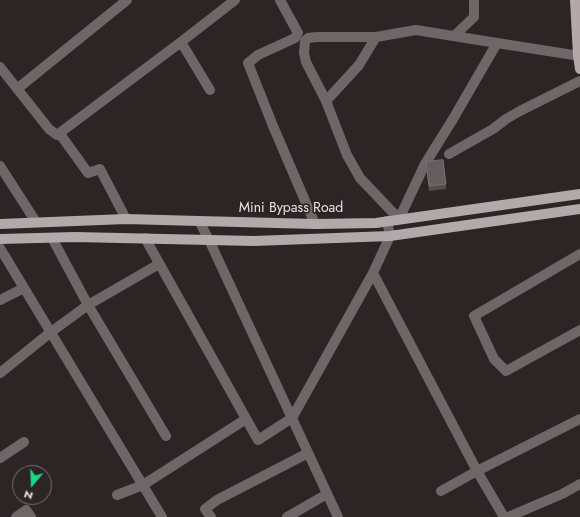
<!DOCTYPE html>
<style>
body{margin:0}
#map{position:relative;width:580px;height:517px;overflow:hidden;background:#2d2425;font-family:Jost,sans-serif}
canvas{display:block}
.north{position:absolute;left:12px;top:465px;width:40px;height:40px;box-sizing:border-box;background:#2d2425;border:1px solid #787071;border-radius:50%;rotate:199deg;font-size:11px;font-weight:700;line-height:16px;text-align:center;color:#e8e1e2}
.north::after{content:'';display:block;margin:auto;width:14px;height:18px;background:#1fd887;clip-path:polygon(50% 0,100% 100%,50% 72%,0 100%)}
</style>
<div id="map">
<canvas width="580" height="517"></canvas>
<div class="north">N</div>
</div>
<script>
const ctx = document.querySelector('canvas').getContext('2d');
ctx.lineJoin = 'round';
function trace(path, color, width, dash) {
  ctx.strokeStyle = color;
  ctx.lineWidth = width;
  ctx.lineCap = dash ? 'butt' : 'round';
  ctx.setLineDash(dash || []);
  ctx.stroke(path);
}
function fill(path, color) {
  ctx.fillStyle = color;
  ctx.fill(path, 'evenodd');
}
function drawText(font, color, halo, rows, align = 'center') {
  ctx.font = font + ' Jost,sans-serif';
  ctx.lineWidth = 3.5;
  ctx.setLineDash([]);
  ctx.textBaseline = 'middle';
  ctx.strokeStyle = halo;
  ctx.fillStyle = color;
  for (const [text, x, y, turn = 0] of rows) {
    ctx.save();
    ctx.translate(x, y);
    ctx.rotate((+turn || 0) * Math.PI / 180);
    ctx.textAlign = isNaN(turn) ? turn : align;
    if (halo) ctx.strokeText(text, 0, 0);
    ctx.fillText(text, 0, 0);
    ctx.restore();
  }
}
trace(new Path2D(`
 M280,0L298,33L295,38L258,55L248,63L273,126L315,224
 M454,36L474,17V0
 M181,42L210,90
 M497,43L416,30L376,37H317L308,38L305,41L304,53L306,62L326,101L347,155L360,178L399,219L425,164L453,119L497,43L580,56
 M0,67L49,129L57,135L181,42L235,0
 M17,89L127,0
 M326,101L359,65L376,37
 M60,134L88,173L100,169L126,219
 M449,154L493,129L506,119L520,111L580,81
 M0,166L36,222
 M199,221L209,240L338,517
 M52,238L88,305L166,436
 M145,238L258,440L292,418L373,273L390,236L387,221
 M0,248L162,517
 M580,254L474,316L494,359L506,371L580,330
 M373,273L477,471L504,517
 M0,300L24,288
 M0,373L51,332L88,305L159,264
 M0,458L24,442
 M441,491L477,471L580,419
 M117,495L143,485L246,419
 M16,517L26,510L31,517
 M211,517L205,509L217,500L308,453
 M287,517L327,494
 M508,517L562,494L580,484`), '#6d6768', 10);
trace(new Path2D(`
 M575,0L578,55L580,69
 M0,224L126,219L199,221L315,224L376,223L580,194
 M0,239L75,237L254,241L390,236L580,209`), '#b3a8aa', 10);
fill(new Path2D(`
 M426,162L446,184V189L429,191Z`), '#574c4e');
const building = new Path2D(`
 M443,160L446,184L429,186L426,162Z`);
fill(building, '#675c5e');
trace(building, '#7b7173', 1);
drawText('14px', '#e8e1e2', '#2d2425', [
 ["Mini Bypass Road",291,209]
]);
</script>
